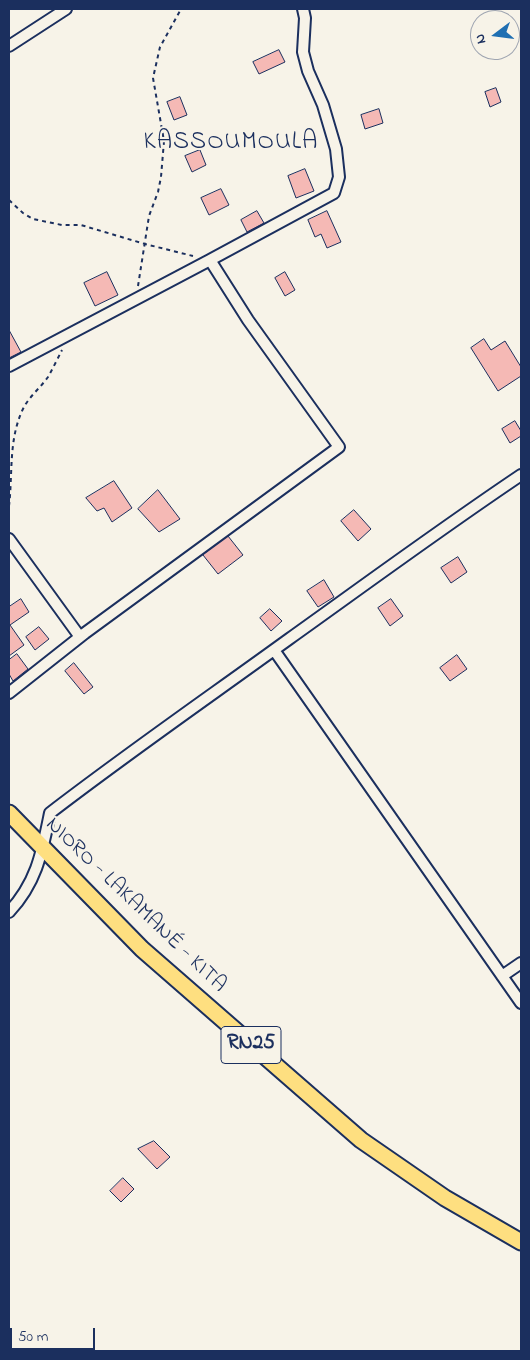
<!DOCTYPE html>
<meta charset="utf-8">
<style>
body{margin:0}
#map{position:relative;width:530px;height:1360px;overflow:hidden;background:#f7f3e8;font-family:"Indie Flower",sans-serif}
canvas{display:block}
.frame{position:absolute;inset:0;border:10px solid #1b2f5e;pointer-events:none}
.north{position:absolute;left:470px;top:10px;width:50px;height:50px;box-sizing:border-box;background:#f7f3e8;border:1px solid #9fa5b1;border-radius:50%;rotate:255deg;font-size:14px;font-weight:700;line-height:20px;text-align:center;color:#1b2f5e}
.north::after{content:'';display:block;margin:auto;width:18px;height:22px;background:#1f6fb2;clip-path:polygon(50% 0,100% 100%,50% 72%,0 100%)}
.scale{position:absolute;left:10px;top:1328px;width:85px;height:22px;box-sizing:border-box;border:2px solid #1b2f5e;border-top:0;padding-left:6px;font-size:15px;line-height:18px;white-space:nowrap;color:#1b2f5e;-webkit-text-stroke:4px #f7f3e8;paint-order:stroke}
</style>
<div id="map">
<canvas width="530" height="1360"></canvas>
<div class="frame"></div>
<div class="north">N</div>
<div class="scale">50 m</div>
</div>
<script>
const ctx = document.querySelector('canvas').getContext('2d');
ctx.lineJoin = 'round';
function fill(path, color) {
  ctx.fillStyle = color;
  ctx.fill(path, 'evenodd');
}
function trace(path, color, width, dash) {
  ctx.strokeStyle = color;
  ctx.lineWidth = width;
  ctx.lineCap = dash ? 'butt' : 'round';
  ctx.setLineDash(dash || []);
  ctx.stroke(path);
}
function drawText(font, color, halo, rows, align = 'center') {
  ctx.font = font + ' "Indie Flower",sans-serif';
  ctx.lineWidth = 4;
  ctx.setLineDash([]);
  ctx.textBaseline = 'middle';
  ctx.strokeStyle = halo;
  ctx.fillStyle = color;
  for (const [text, x, y, turn = 0] of rows) {
    ctx.save();
    ctx.translate(x, y);
    ctx.rotate((+turn || 0) * Math.PI / 180);
    ctx.textAlign = isNaN(turn) ? turn : align;
    if (halo) ctx.strokeText(text, 0, 0);
    ctx.fillText(text, 0, 0);
    ctx.restore();
  }
}
const building = new Path2D(`
 M279,50L285,62L259,74L253,62Z
 M496,88L501,102L490,107L485,92Z
 M180,97L187,115L174,120L167,102Z
 M379,109L383,123L365,129L361,115Z
 M200,150L206,165L192,172L185,156Z
 M305,169L314,191L296,198L288,176Z
 M221,189L229,205L209,215L201,198Z
 M257,211L264,223L247,232L241,220Z
 M327,211L341,242L327,248L321,234L315,237L308,220Z
 M107,272L118,295L95,306L84,283Z
 M285,272L295,290L285,296L275,278Z
 M9,330L21,352L9,358Z
 M484,339L491,350L505,341L521,367V376L498,391L471,348Z
 M515,421L521,431V436L510,443L502,429Z
 M114,481L132,508L112,522L104,508L97,511L86,498Z
 M158,490L180,519L159,532L138,509Z
 M354,510L371,529L358,541L341,521Z
 M228,536L243,555L218,574L203,555Z
 M458,557L467,572L451,583L441,568Z
 M324,580L334,597L318,607L307,591Z
 M21,599L29,612L10,625L24,645L9,656V607Z
 M391,599L403,616L390,626L378,608Z
 M270,609L282,621L271,631L260,618Z
 M39,627L49,639L35,650L26,637Z
 M17,654L28,669L13,681L9,674V660Z
 M457,655L467,669L450,681L440,668Z
 M74,663L93,687L84,694L65,671Z
 M154,1141L170,1157L157,1169L138,1149Z
 M123,1178L134,1189L121,1202L110,1191Z`);
fill(building, '#f5b9b5');
trace(building, '#1b2f5e', 1);
const street = new Path2D(`
 M9,46L66,9
 M210,260L334,193L339,177L336,149L323,105L308,71L303,52L305,18L303,9
 M9,366L210,260L248,320L339,447L85,633L9,693
 M9,539L80,637
 M274,650L521,1003
 M9,912C37,882 42,852 50,813C128,753 209,697 289,639C366,584 442,528 521,475
 M502,976L521,963`);
const primary = new Path2D(`
 M9,813L142,949L361,1140L445,1198L521,1242`);
trace(street, '#1b2f5e', 14);
trace(primary, '#1b2f5e', 19);
trace(new Path2D(`
 M9,200L23,213L33,219L62,225H81L145,244L193,256
 M138,286L149,216L158,192L161,177L164,141L153,78L160,47L181,9
 M9,506C13,473 8,438 24,407C30,396 41,387 48,377C53,368 58,358 62,350`), '#1b2f5e', 2, [4, 4]);
trace(street, '#f7f3e8', 10);
trace(primary, '#fedf80', 15);
for (const [x, y, w] of [
 [251,1045,60]
]) {
  const box = new Path2D();
  box.roundRect(x - w / 2, y - 18.5, w, 37, 4);
  ctx.fillStyle = '#f7f3e8';
  ctx.fill(box);
  trace(box, '#1b2f5e', 1);
}
drawText('bold 21px', '#1b2f5e', null, [
 ["RN25",251,1045]
]);
drawText('22px', '#1b2f5e', '#f7f3e8', [
 ["NIORO - LAKAMANÉ - KITA",135,906,44]
]);
ctx.letterSpacing = '1px';
drawText('25px', '#1b2f5e', '#f7f3e8', [
 ["KASSOUMOULA",231,144]
]);
ctx.letterSpacing = '0px';
</script>
